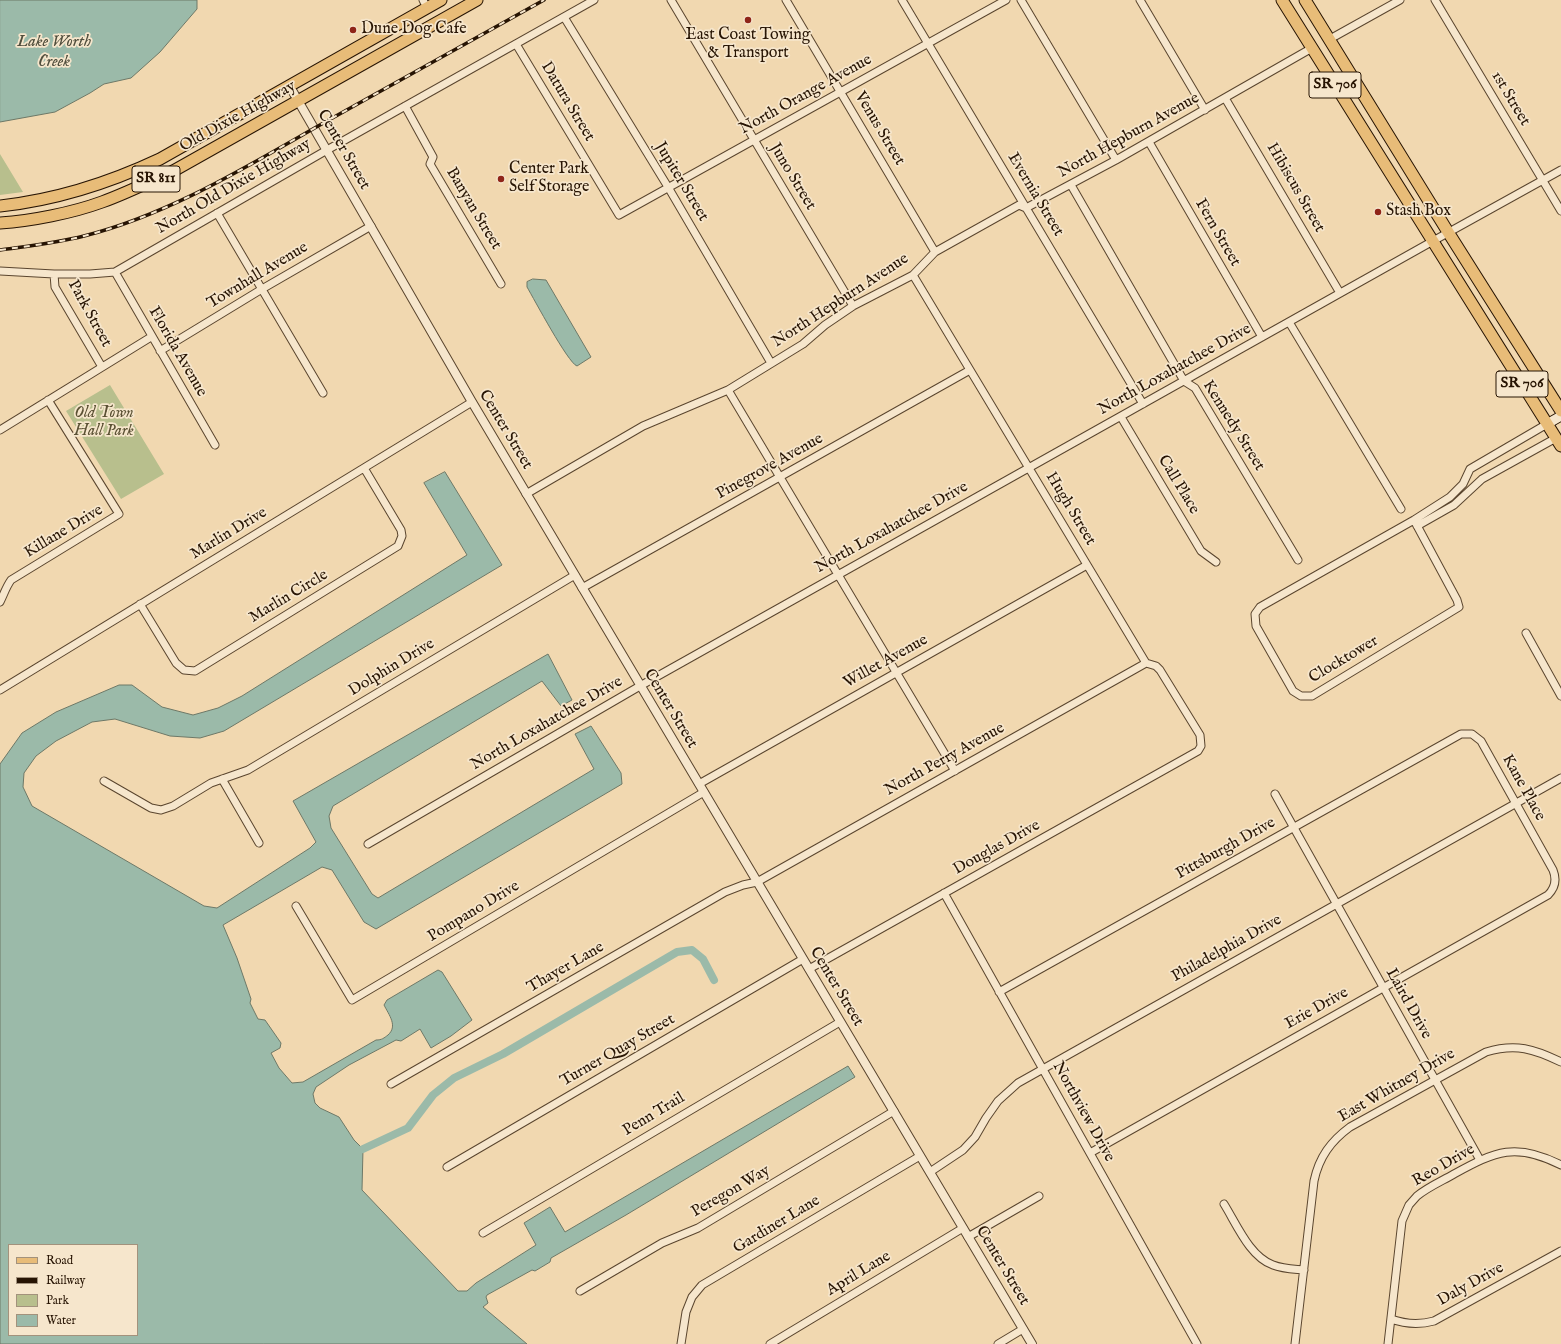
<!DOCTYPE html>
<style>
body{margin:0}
#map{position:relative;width:1561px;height:1344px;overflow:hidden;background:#f1d8b0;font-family:"IM FELL English",serif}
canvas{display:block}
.legend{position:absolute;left:8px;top:1244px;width:130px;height:92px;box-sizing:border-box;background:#f6e6cc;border:1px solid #a3927c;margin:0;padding:5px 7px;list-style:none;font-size:12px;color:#271403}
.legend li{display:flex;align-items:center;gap:8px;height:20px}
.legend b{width:20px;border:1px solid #a3927c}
</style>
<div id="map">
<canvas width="1561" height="1344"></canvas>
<ul class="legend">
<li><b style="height:5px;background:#e8bc78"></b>Road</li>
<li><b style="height:5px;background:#271403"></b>Railway</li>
<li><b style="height:11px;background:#b8bf8d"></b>Park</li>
<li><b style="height:11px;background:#9bbaa9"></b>Water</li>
</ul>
</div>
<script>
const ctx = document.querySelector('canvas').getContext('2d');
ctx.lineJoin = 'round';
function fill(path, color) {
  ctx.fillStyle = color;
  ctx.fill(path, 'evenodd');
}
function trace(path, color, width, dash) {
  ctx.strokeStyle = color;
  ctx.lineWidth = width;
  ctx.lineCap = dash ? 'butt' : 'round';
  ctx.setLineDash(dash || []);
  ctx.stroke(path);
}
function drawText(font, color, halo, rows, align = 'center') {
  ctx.font = font + ' "IM FELL English",serif';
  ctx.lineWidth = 3.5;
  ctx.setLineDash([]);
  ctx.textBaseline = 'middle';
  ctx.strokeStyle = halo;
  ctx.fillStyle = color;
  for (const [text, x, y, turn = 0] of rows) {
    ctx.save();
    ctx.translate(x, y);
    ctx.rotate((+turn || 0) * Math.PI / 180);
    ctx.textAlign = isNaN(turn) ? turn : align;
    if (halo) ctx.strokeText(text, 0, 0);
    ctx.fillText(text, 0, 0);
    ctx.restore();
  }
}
fill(new Path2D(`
 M0,154L23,192L0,195Z
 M110,385L164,474L121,499L66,411Z`), '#b8bf8d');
const water = new Path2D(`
 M0,0H197V9L160,52L131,78L104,84L90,93L55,112L0,122Z
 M533,279L546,280L591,357L577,366C568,363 534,299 527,287V282Z
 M445,472L502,565L224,731L200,738L170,736L115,719L92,722L56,741L36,756L24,773L23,787L32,806L204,906L217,908L310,848L316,842L293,801L548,654L572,700L561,706L542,681L333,806L329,816L331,828L372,894L378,898L594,769L575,734L591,726L621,773L622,784L376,929L364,922L332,870L322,867L223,925L237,958L251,999L250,1003L258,1019L265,1020L281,1043L280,1048L271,1053L279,1068L292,1083L303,1082L376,1040C382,1040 384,1038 388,1035C398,1026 389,1015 384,1005L387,1000L438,970L442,972L472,1020L451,1036L431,1048L420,1029L401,1041L396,1040L349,1065L316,1087L313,1094L315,1103L320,1108L339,1117L354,1140L363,1149L362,1190L458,1291H467L476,1283L536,1245L524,1223L550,1207L565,1232L848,1066L855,1077L626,1215L551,1258L550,1262L535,1271L532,1270L487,1295L486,1297L488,1303L483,1307L527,1344H0V764L22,733L56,712L119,685H132L162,707L193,715L218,708L242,696L467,555L424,483ZM9,1245H137V1335H9Z`);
fill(water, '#9bbaa9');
trace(water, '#6d7867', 1);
trace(new Path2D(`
 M363,1149L408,1128L433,1095L454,1078L503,1054L677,952L692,950L703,959L714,980`), '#9bbaa9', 8);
const minor = new Path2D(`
 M423,0L427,8
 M671,0L853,306
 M786,0L935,252
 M902,0L1143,404
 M1021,0L1116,160
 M1140,0L1205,110
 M1435,0L1561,211
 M564,17L668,187L771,363
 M1330,39L1400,0
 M516,44L619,215L1006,0
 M1225,98L1340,293
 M405,106L433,157L430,164L501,284
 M1149,142L1262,337
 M1071,185L1184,381L1195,388L1298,560
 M217,213L323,393
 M0,271L54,274H90L115,272L327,150L594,0
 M115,272L215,445
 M54,274L55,287L102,367
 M1289,322L1401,509
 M160,351L262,289L371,226
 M728,390L955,771
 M1121,417L1201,551L1216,562
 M0,430L151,337
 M526,494L643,426L728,390L803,344L825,325L853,306L913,275L935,252L1019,205L1026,208L1116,160L1312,48
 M1414,520L1457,600L1459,607L1312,696H1301L1293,691L1256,626L1255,614L1260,607L1414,520L1450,497L1463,484L1470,469L1547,424
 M1417,526L1454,505L1482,479L1556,438
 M582,588L970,370
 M0,602C4,594 6,587 11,580L119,514L48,400
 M140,604L176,663L184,670L195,671L398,546L402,536L401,530L364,468
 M1526,633L1561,696
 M0,690L472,402
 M222,779L259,843
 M104,781L151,808L161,810L173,806L211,783L248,770L575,575
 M699,784L1087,565
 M1275,794L1480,1160
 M368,844L640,686L1433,241L1561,170
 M944,893L1197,1344
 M296,906L352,1000L704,792
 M809,969L1198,751L1201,746L1200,735L1160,670L1156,666L1146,663L913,275
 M999,992L1461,734H1472L1481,741L1553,870C1557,880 1555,888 1548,895L1090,1153
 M391,1084L725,892L743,885L757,882L1146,663
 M447,1167L803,959
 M930,1172L963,1150L975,1137L986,1118L998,1101L1018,1083L1561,778
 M1224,1204C1237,1225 1250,1257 1273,1265C1283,1269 1294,1269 1304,1270
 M483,1233L840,1022
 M968,1237L1039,1196
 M580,1291L662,1243L698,1228L894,1111
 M1391,1319C1405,1324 1419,1325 1434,1321L1561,1251
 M681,1344L686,1312L692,1297L702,1285L920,1156
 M770,1344L963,1228
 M998,1344L1023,1329
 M1295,1344L1314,1181C1319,1157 1331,1141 1350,1127L1486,1052C1516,1043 1534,1049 1561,1062
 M1388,1344L1402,1221L1409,1205L1417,1196C1428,1187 1442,1181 1454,1174C1496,1151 1516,1142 1561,1165`);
const tertiary = new Path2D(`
 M289,85L472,402L1032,1344`);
const secondary = new Path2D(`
 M1547,424L1561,416`);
const primary = new Path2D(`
 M1282,0L1561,446
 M1305,0L1448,232L1561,411
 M0,206C56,200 109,183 160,159L441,0
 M0,223C31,221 72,213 102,202C127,193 151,181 175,170L477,0`);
trace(minor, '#5a452e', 9);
trace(tertiary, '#5a452e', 10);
trace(secondary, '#271403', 11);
trace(primary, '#271403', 13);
trace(minor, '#f6e6cc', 7);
trace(tertiary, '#f6e6cc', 8);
trace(secondary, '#f6e6cc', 9);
trace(primary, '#e8bc78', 11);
const rail = new Path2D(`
 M0,250C28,246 56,243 84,236C171,214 249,165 327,121C399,81 472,40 544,0`);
trace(rail, '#271403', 3.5);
trace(rail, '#f6e6cc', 2, [6]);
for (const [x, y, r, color] of [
 [748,20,4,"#8f2418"],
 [353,30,4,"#8f2418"],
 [501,179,4,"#8f2418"],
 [1378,212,4,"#8f2418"]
]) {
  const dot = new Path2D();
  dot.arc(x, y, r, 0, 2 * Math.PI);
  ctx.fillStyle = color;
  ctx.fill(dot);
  trace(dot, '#f6e6cc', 1.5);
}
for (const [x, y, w] of [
 [1335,85,52],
 [156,179,48],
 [1522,384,52]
]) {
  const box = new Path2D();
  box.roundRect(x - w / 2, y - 13, w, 26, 3);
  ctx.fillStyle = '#f6e6cc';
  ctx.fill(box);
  trace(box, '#271403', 1);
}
drawText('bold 15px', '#271403', null, [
 ["SR 706",1335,85],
 ["SR 811",156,179],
 ["SR 706",1522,384]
]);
drawText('16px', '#271403', '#f6e6cc', [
 ["Dune Dog Cafe",361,30],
 ["East Coast Towing",748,36,"center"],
 ["& Transport",748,54,"center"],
 ["Center Park",509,170],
 ["Self Storage",509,188],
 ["Stash Box",1386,212]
], 'left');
drawText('16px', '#271403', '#f6e6cc', [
 ["North Orange Avenue",806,95,-29],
 ["1st Street",1510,99,59],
 ["Datura Street",567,102,59],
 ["Old Dixie Highway",238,117,-29],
 ["Venus Street",879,129,59],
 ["North Hepburn Avenue",1129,136,-29],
 ["Center Street",343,150,60],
 ["Juno Street",792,177,59],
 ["Jupiter Street",681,182,59],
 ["North Old Dixie Highway",234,187,-30],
 ["Hibiscus Street",1295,188,60],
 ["Evernia Street",1035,195,59],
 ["Banyan Street",473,209,59],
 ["Fern Street",1217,233,60],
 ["Townhall Avenue",258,276,-31],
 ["North Hepburn Avenue",841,301,-33],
 ["Park Street",89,314,61],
 ["Florida Avenue",177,352,60],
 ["North Loxahatchee Drive",1175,370,-29],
 ["Kennedy Street",1233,426,58],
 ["Center Street",505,430,59],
 ["Pinegrove Avenue",770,467,-29],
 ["Call Place",1178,485,59],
 ["Hugh Street",1070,509,59],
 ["North Loxahatchee Drive",892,528,-29],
 ["Killane Drive",64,532,-31],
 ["Marlin Drive",229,534,-31],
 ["Marlin Circle",289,597,-31],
 ["Clocktower",1344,660,-31],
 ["Willet Avenue",886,662,-29],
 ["Dolphin Drive",392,668,-31],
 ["Center Street",670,709,59],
 ["North Loxahatchee Drive",547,724,-30],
 ["North Perry Avenue",945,760,-29],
 ["Kane Place",1523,788,61],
 ["Douglas Drive",997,848,-29],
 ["Pittsburgh Drive",1226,849,-29],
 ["Pompano Drive",474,912,-31],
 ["Philadelphia Drive",1227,949,-29],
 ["Thayer Lane",566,968,-30],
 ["Center Street",836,987,59],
 ["Laird Drive",1408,1004,61],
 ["Erie Drive",1317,1009,-29],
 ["Turner Quay Street",618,1051,-30],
 ["East Whitney Drive",1397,1086,-30],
 ["Northview Drive",1083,1112,61],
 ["Penn Trail",654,1115,-31],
 ["Reo Drive",1444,1166,-30],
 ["Peregon Way",731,1192,-30],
 ["Gardiner Lane",777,1225,-31],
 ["Center Street",1002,1266,59],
 ["April Lane",859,1274,-31],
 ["Daly Drive",1471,1285,-29]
]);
drawText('italic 16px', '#5a5033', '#f6e6cc', [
 ["Old Town",104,414],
 ["Hall Park",104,432]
]);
drawText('italic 17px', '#504e3d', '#f6e6cc', [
 ["Lake Worth",54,43],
 ["Creek",54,63]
]);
</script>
